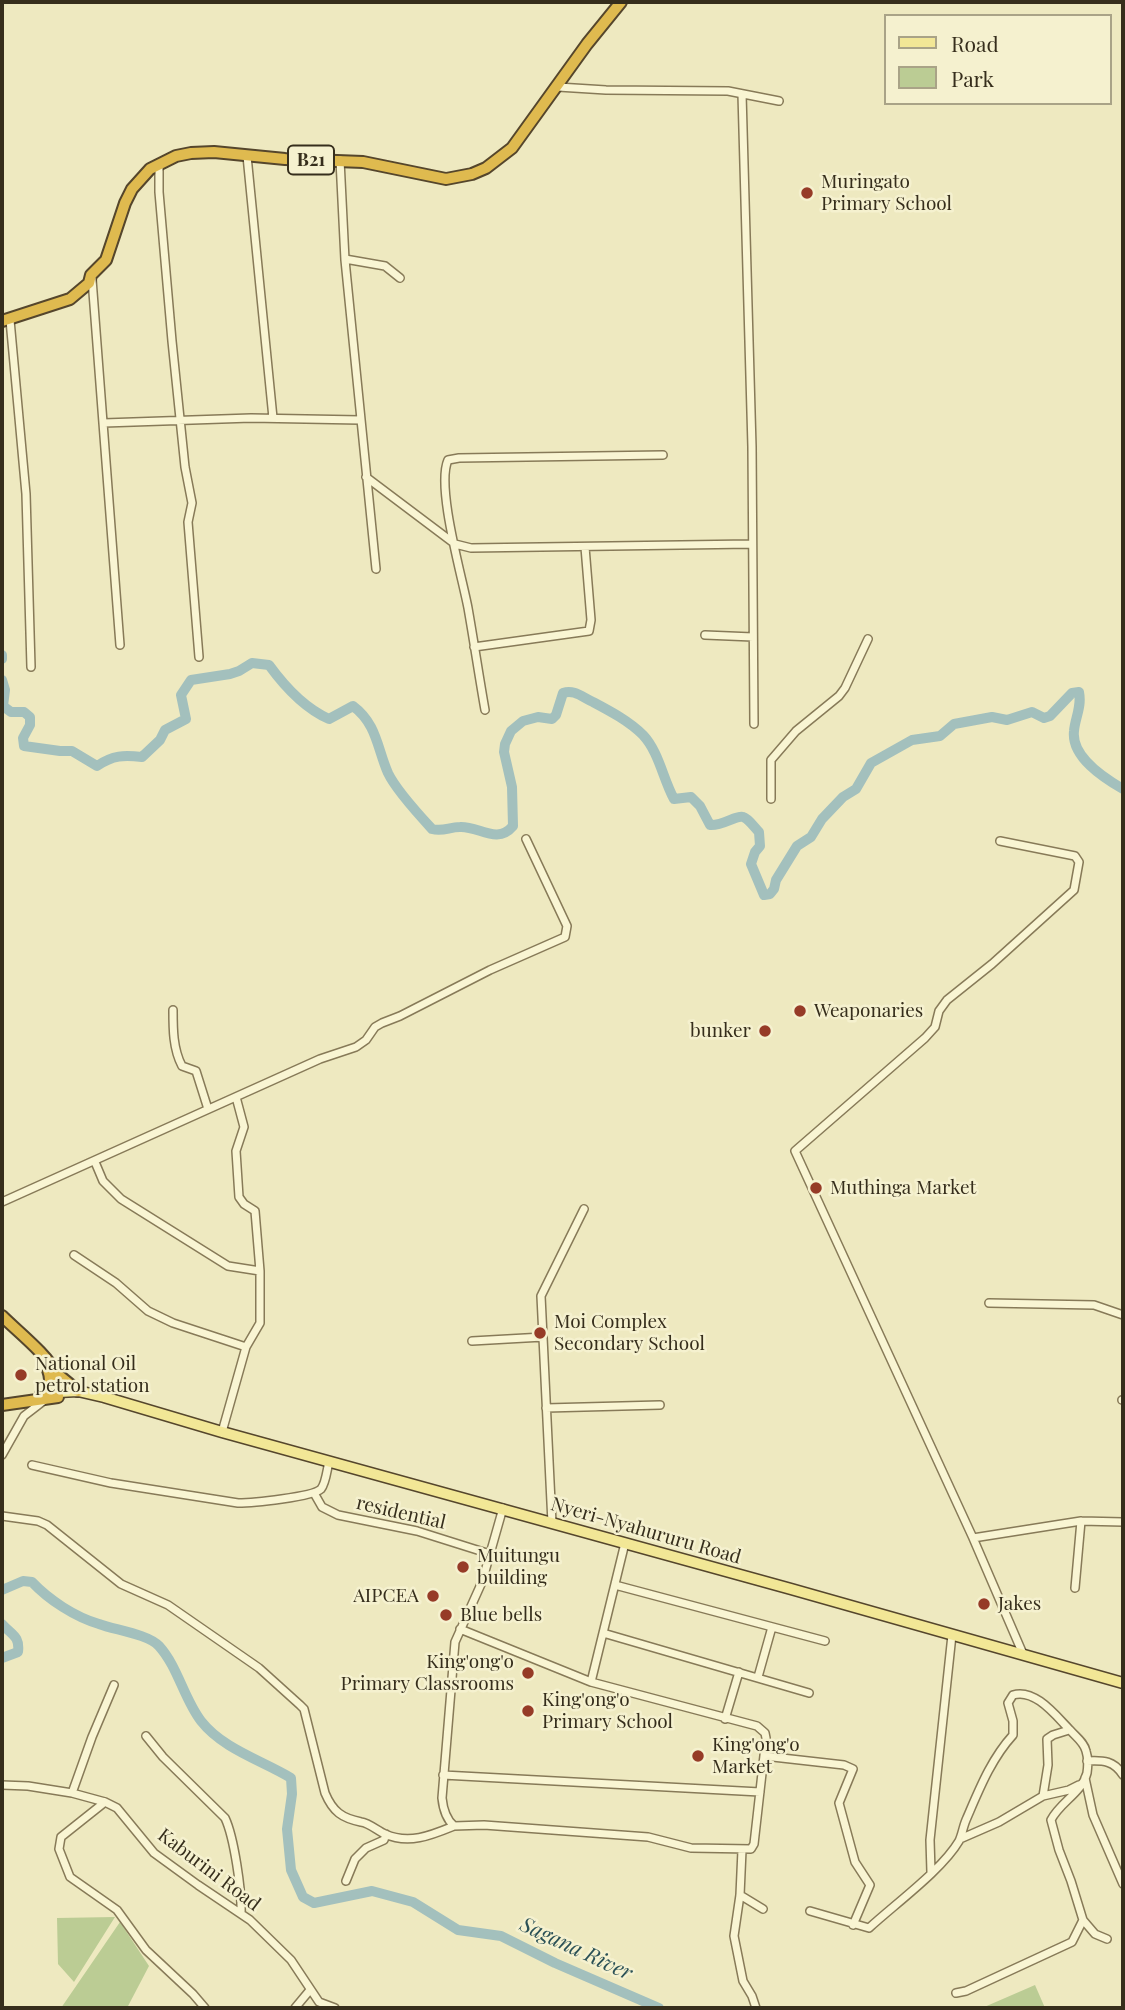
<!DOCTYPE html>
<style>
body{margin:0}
#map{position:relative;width:1125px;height:2010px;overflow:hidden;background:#eee9c0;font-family:"Playfair Display",serif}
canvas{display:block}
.frame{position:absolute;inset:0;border:4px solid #362e1c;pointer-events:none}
.legend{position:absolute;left:884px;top:14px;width:228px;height:91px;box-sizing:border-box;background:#f5f1cf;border:2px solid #a9a387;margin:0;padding:9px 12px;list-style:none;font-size:21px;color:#362e1c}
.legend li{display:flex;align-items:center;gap:14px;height:35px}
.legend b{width:35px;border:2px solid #a9a387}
</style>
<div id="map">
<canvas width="1125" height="2010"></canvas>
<div class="frame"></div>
<ul class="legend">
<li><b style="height:9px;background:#f2e796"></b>Road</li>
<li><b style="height:19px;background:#bbcc94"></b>Park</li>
</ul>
</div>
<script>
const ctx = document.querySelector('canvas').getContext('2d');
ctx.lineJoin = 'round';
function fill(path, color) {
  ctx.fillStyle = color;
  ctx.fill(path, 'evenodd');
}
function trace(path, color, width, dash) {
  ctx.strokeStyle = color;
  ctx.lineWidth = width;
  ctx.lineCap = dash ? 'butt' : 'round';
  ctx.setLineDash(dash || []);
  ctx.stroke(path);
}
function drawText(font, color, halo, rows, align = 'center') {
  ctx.font = font + ' "Playfair Display",serif';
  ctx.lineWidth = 5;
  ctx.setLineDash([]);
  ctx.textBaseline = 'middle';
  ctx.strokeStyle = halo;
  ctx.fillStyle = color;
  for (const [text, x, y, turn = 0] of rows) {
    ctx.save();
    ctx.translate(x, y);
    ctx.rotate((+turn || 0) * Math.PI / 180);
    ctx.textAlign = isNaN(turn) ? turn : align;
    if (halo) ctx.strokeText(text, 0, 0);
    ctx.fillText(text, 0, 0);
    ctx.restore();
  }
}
fill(new Path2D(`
 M115,1917L74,1982L58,1964L57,1918Z
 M120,1922L149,1966L127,2008H61Z
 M1035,1985L1045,2008H982Z`), '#bbcc94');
trace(new Path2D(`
 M2,655V659
 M2,680L5,690L3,706L11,712H24L30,717V725L23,738L24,746L60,751H72L97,766C113,755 124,755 142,757L160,740L165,730L186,719L181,695L191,680L230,674L239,671L252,663L269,665C285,687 304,708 329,719L353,706C377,724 377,748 388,773C395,788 420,816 432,829C443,832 449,827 460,827C479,826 497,845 513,826L512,787L504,752L505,744L511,731L523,721L538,717L552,719L556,715L563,693C574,689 582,697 593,702C610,711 629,721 643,735C659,752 663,779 674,799L691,797L700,806L710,825C723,826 736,815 743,817C748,818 755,828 759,832L760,846L755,852L751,864L764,895L770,894L774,889L776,880L797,846L811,837L822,819L843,797L856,789L871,763L912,740L940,736L954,724L992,717L1007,720L1032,712L1044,718L1050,716L1072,693L1079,692C1082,707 1075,718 1074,731C1071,757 1104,778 1123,789
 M2,1590L23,1581L32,1582C49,1600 75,1617 99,1624C115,1630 148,1634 159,1646C178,1667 184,1699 201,1721C223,1749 261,1760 291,1778L292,1794L287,1829L291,1870L303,1897L314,1903L372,1891L413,1902L458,1930L501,1936L555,1963L659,2008
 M2,1624C12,1635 20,1636 18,1652L2,1658`), '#a3c0bd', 10);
const minor = new Path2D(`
 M558,87L606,90L728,91L779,101
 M742,94L752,447L754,724
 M247,156L273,418
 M340,160L345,260L376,569
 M159,164V192L172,341L185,467L192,503L188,522L199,657
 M345,259L385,266L400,278
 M92,279L120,645
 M10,320L26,494L31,667
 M104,423L251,418L360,420
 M366,477L455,544L471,548L751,544
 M705,635L753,637
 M474,647L589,631L591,620L585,547
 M485,710C479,676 474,642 468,608C462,576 436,487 448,460L459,458L663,455
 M771,799V760L796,731L839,696L845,688L868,639
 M1000,841L1075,856L1079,862L1074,890L992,964L947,1000L939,1011L935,1027L925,1038L795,1151L973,1538L1023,1654
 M173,1010C173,1029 173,1049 182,1066L196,1071L208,1109
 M236,1097L244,1127L236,1151L239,1197L244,1204L255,1211L260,1271
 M95,1162L103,1181L121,1199L228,1266L260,1271V1323L246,1347L222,1432
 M2,1202L320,1059L356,1047L366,1040L375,1027L382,1023L400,1016L490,970L565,937L567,926L526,839
 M74,1255L116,1283L148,1311L173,1323L246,1347
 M989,1303L1094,1305L1123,1315
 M472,1341L543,1337
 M1122,1400H1123
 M546,1408L660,1405
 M2,1455L24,1416L46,1399
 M32,1465L111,1483L238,1503C252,1503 313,1497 321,1489C326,1483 327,1469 329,1462
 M314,1493L322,1507L338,1515L417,1531L490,1554
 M503,1508L482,1582L455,1642L442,1798C443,1808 446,1819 454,1826L484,1825L648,1837L691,1848L751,1849L754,1844L766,1738L765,1733L757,1726L591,1682L625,1543
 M2,1516L38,1521L47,1525L121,1584L168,1605L259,1668L300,1705L304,1709L325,1793C333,1812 342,1818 361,1822C369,1823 378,1831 385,1834C409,1845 432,1835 454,1826
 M552,1523L541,1296L584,1209
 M973,1538L1081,1521L1123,1522
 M615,1585L825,1641
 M1075,1588L1081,1521
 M460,1629L591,1682
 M603,1633L809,1693
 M758,1677L772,1627
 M725,1719L739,1672
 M146,1736L163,1757L225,1818C234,1837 242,1891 241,1913
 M764,1756L844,1765L853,1769L839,1803L855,1862L870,1885L853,1925
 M1087,1761C1104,1760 1114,1761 1123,1775
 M443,1775L760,1792
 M1085,1778L1093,1815L1123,1884
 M2,1785L28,1786L72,1793L105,1802L117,1808L154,1853L198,1885L250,1920L291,1960L319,2002L335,2008
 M72,1793L92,1737L114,1685
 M1043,1796L1048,1765L1047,1739L1053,1735L1069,1730
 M105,1802L61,1837L59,1849L70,1877L117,1910L146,1950L193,1994L205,2008
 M960,1839L999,1822L1043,1796L1069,1790L1079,1785
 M742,1850L740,1895L734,1936L743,1981L752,1996L756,2008
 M931,1872L930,1840L952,1635
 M346,1881L355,1859L366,1848L384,1840L386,1834
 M740,1895L763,1909
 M810,1911L869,1928C895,1904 942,1870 959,1841C962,1835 963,1827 966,1820C979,1790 991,1759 1013,1735V1721L1008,1703L1013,1695C1035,1688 1056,1716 1070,1730C1076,1737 1084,1742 1086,1751C1088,1757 1088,1766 1087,1773C1082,1793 1060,1802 1051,1820L1059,1850L1071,1881L1083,1920L1095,1934L1107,1939
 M956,1993L966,1991L1072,1942L1083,1920
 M295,2008L310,1990`);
const major = new Path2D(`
 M58,1392L78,1391L104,1397L222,1432L791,1589L1123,1683`);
const highway = new Path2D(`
 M2,321L70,299L89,283L91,275L106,260L125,203L132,189L150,169L176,156L191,153L214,152L285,159L363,162L446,179L472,174L486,168L512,148L587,44L621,2
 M2,1316C16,1330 50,1357 56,1374C59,1381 58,1390 58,1397L2,1405
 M56,1373L78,1391
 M41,1394C50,1387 52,1381 48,1370`);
trace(minor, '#877a58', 10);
trace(major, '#55462c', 13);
trace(highway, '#55462c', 14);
trace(minor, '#f9f5d3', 7);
trace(major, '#f2e796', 10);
trace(highway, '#dfba4f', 10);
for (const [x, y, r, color] of [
 [807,193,7,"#963b27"],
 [800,1011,7,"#963b27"],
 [765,1031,7,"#963b27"],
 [816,1188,7,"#963b27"],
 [540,1333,7,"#963b27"],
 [21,1375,7,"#963b27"],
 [463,1567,7,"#963b27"],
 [433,1596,7,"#963b27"],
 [984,1604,7,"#963b27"],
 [446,1615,7,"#963b27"],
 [528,1673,7,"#963b27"],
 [528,1711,7,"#963b27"],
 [698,1756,7,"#963b27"]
]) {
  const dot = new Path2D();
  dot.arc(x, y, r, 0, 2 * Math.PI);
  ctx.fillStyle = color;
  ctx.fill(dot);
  trace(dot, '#f5f1cf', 2.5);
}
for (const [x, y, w] of [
 [311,160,46]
]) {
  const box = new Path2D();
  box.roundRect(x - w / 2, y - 14.5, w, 29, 5);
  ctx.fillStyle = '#f5f1cf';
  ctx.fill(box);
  trace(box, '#362e1c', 2);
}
drawText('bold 18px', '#362e1c', null, [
 ["B21",311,160]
]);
drawText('19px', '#362e1c', '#f5f1cf', [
 ["Muringato",821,182],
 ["Primary School",821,204],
 ["Weaponaries",814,1011],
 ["bunker",751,1031,"right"],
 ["Muthinga Market",830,1188],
 ["Moi Complex",554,1322],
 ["Secondary School",554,1344],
 ["National Oil",35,1364],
 ["petrol station",35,1386],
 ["Muitungu",477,1556],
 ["building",477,1578],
 ["AIPCEA",419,1596,"right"],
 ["Jakes",998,1604],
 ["Blue bells",460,1615],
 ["King'ong'o",514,1662,"right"],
 ["Primary Classrooms",514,1684,"right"],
 ["King'ong'o",542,1700],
 ["Primary School",542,1722],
 ["King'ong'o",712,1745],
 ["Market",712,1767]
], 'left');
drawText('19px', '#362e1c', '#f5f1cf', [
 ["residential",401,1513,13],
 ["Nyeri-Nyahururu Road",646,1531,16],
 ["Kaburini Road",209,1870,37]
]);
drawText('italic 21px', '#2b5156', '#f5f1cf', [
 ["Sagana River",576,1949,25]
]);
</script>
